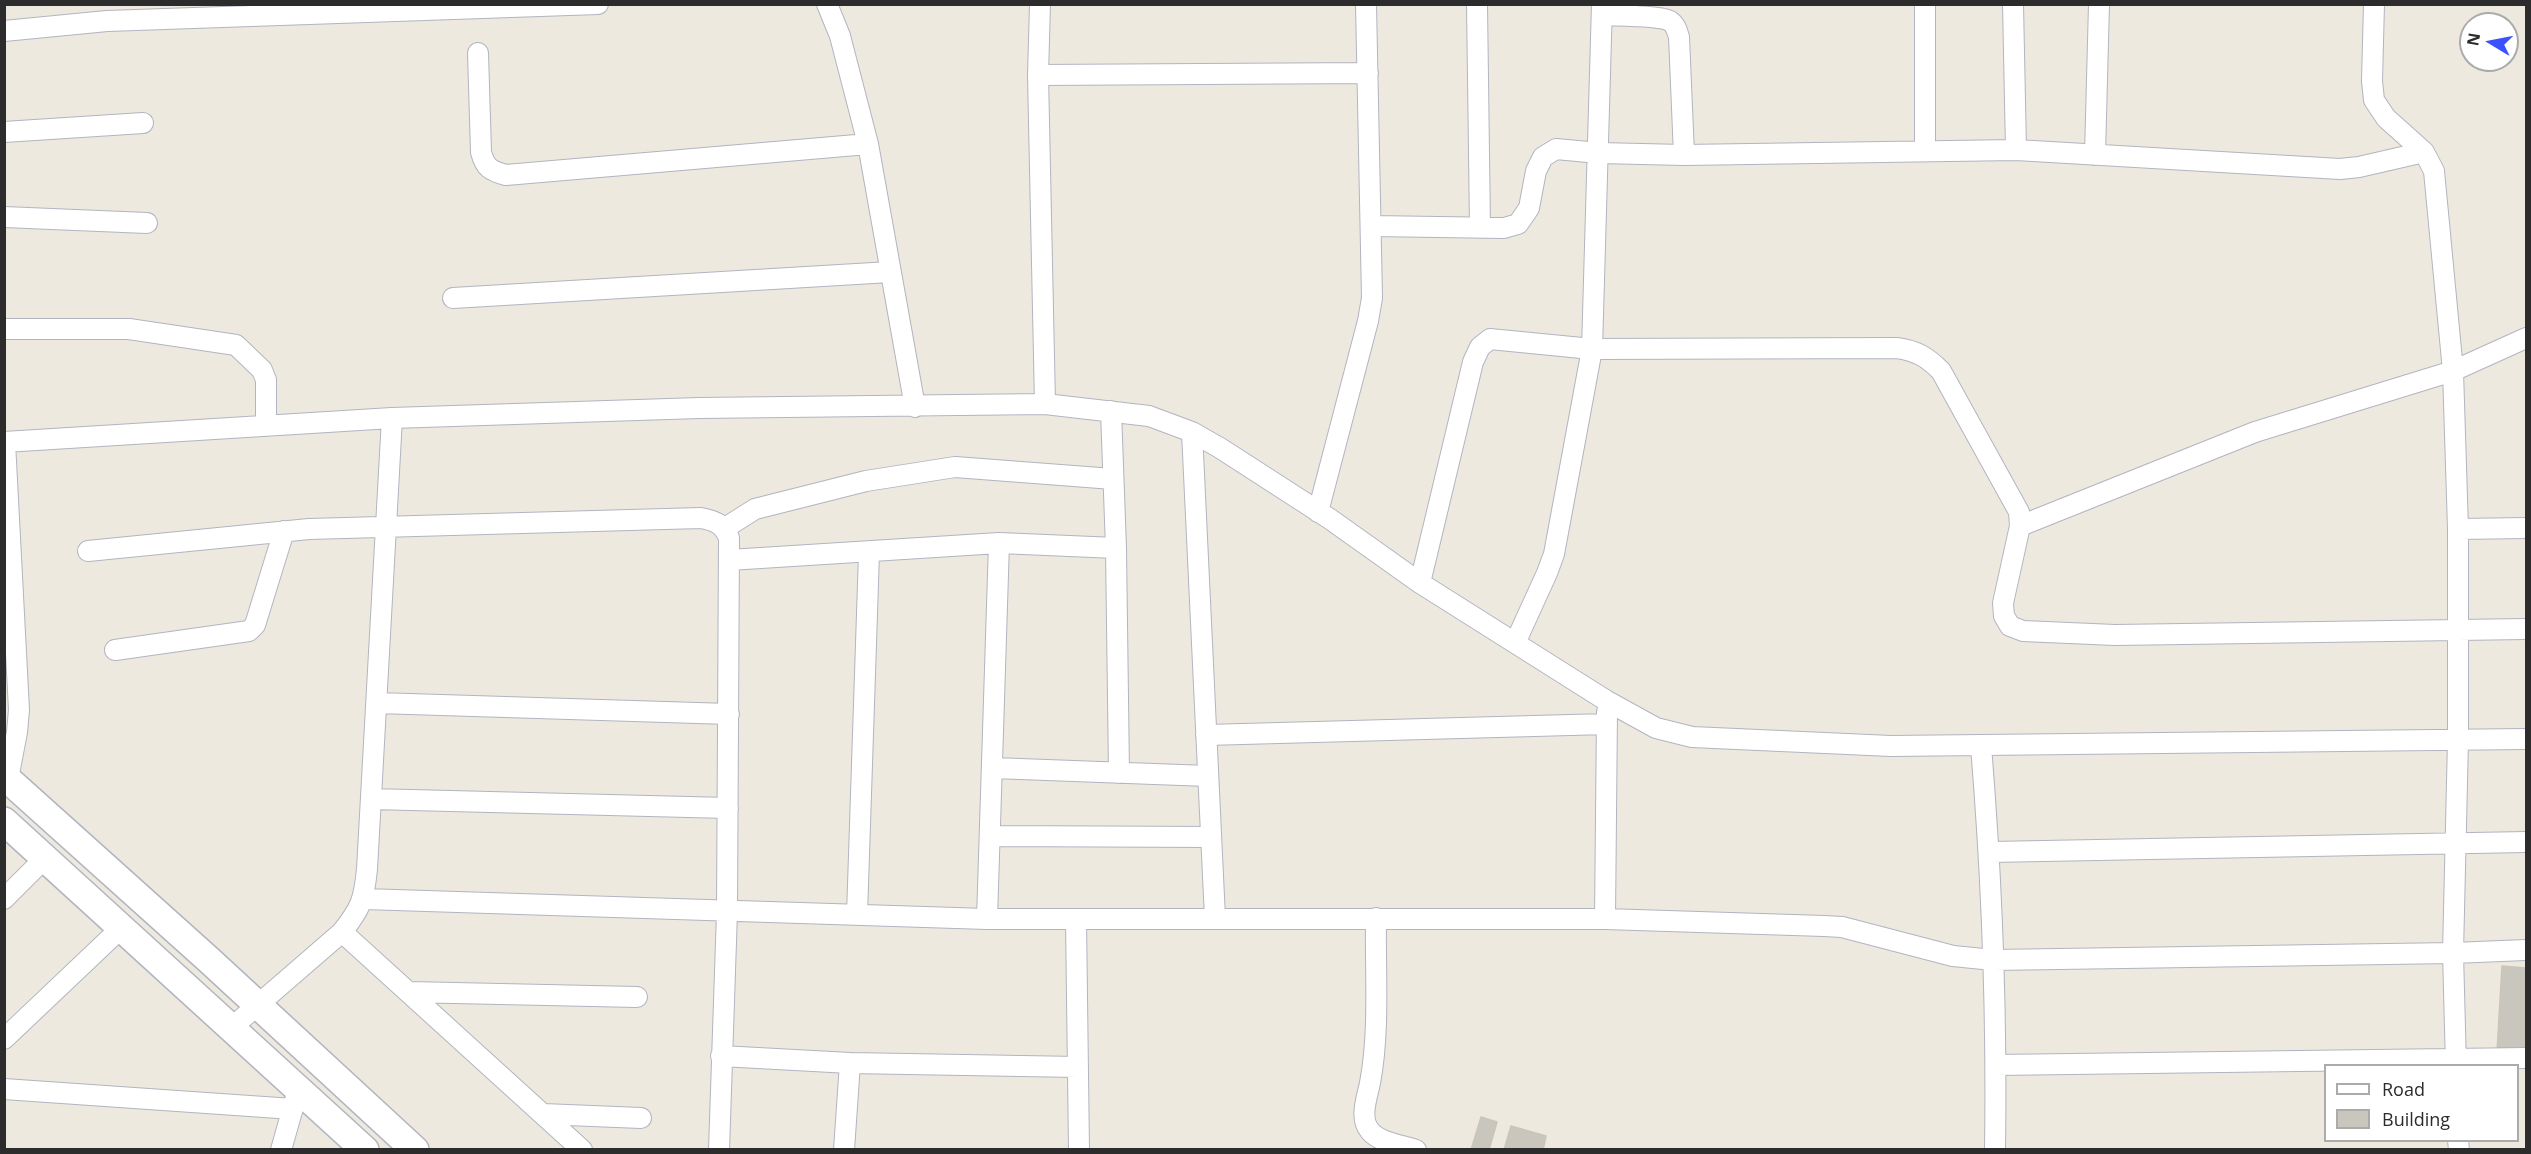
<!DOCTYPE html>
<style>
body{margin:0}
#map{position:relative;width:2531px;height:1154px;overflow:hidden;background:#eee9df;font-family:"Open Sans",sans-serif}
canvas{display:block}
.frame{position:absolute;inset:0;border:6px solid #2c2c2c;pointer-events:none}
.legend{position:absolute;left:2324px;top:1064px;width:195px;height:78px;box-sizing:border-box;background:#fff;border:2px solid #ababab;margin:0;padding:8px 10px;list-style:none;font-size:18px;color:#2c2c2c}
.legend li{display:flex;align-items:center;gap:12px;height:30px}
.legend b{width:30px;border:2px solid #ababab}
.north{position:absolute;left:2459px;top:12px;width:60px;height:60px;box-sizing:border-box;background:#fff;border:2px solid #ababab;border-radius:50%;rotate:280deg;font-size:16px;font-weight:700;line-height:24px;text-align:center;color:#2c2c2c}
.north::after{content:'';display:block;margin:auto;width:21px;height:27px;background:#3c51fe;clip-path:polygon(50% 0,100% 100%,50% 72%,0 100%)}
</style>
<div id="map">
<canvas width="2531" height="1154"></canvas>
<div class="frame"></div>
<ul class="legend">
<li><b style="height:8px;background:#fff"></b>Road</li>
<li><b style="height:16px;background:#c9c7bd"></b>Building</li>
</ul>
<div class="north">N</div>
</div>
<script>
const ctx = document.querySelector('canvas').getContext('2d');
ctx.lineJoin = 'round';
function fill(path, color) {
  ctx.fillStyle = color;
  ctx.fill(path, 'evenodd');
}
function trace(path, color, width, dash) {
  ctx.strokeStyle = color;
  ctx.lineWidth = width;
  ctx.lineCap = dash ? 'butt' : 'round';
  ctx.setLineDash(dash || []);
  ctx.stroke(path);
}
const building = new Path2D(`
 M2502,966L2526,968V1054L2497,1052Z
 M1481,1117L1497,1122L1489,1150H1471Z
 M1511,1126L1546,1136L1543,1150H1504Z`);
fill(building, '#c9c7bd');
trace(building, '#cac5b8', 1.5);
const minor = new Path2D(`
 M827,4L840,36L868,144L915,407
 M1040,4L1038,75L1045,404
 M1477,4L1480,228
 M1925,4V151
 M2013,4L2016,150
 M2374,4L2372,81L2374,100L2386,118L2424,152L2434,171L2453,371L2458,529V740L2453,953L2456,1066
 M1602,15C1616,16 1658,15 1670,21C1676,25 1677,31 1679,37L1684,155
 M4,31L107,21L598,4
 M478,53L481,152C485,168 491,171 506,175L868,144
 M1038,75L1368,73
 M4,132L143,123
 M2095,155L2099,4
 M4,217L147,223
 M1372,226L1504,228L1518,224L1529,208L1536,171L1543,157L1556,149L1599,153L1684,155L2016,150L2340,169L2359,167L2424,152
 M453,298L890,272
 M4,329H129L236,345L262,370L266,380V426
 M1111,411L1116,548L1119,773
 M1192,432L1215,918
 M4,442L392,418L699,408L1045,404L1149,416L1192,432L1220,448L1330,519L1420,583L1607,701L1656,728L1692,737L1891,746L2526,739
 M5,442L19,710L17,732L8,779
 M1318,512L1368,321L1372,298L1366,4
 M2020,526L2255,432L2453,371L2526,338
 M725,528L755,509L866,481L955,467L1113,479
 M2458,529L2526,528
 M88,551L309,529L701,518C716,521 723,524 729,538L727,912L719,1150
 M729,560L999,543L1116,548
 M1420,583L1473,362L1480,347L1490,339L1592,349L1897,348C1917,351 1927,357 1941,371L2019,512L2020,526L2003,603L2004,616L2010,626L2023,631L2115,635L2526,629
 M1516,641L1547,573L1554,554L1592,349L1602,4
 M115,650L249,631L255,625L284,531
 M377,703L729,714
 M1206,735L1607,724
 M1981,746C1992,880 1997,1015 1995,1150
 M993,768L1208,776
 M371,799L728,808
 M991,836L1211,837
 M1990,852L2526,842
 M4,899L46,857
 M364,899L987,919H1605L1824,926L1842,927L1953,956L1993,960L2453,953L2526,950
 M857,915L869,553
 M1376,918C1375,972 1380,1030 1370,1083C1367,1098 1359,1118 1370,1131C1380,1143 1402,1145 1416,1150
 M987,919L999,543
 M1605,919L1607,712
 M1076,920L1079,1150
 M342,932L582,1150
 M409,992L637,997
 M230,1029L342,932C361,908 364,900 367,869L392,418
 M4,1039L120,929
 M721,1056L850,1063L1078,1067
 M1996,1065L2526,1058
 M4,1089L293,1109
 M543,1114L641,1118
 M2458,1140L2459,1150
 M281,1150L296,1097
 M844,1150L850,1063`);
const secondary = new Path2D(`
 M4,776L209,960L415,1150
 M4,821L365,1150`);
trace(minor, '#b2b4c0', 22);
trace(secondary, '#b2b4c0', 30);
trace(minor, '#fff', 20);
trace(secondary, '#fff', 27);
</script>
